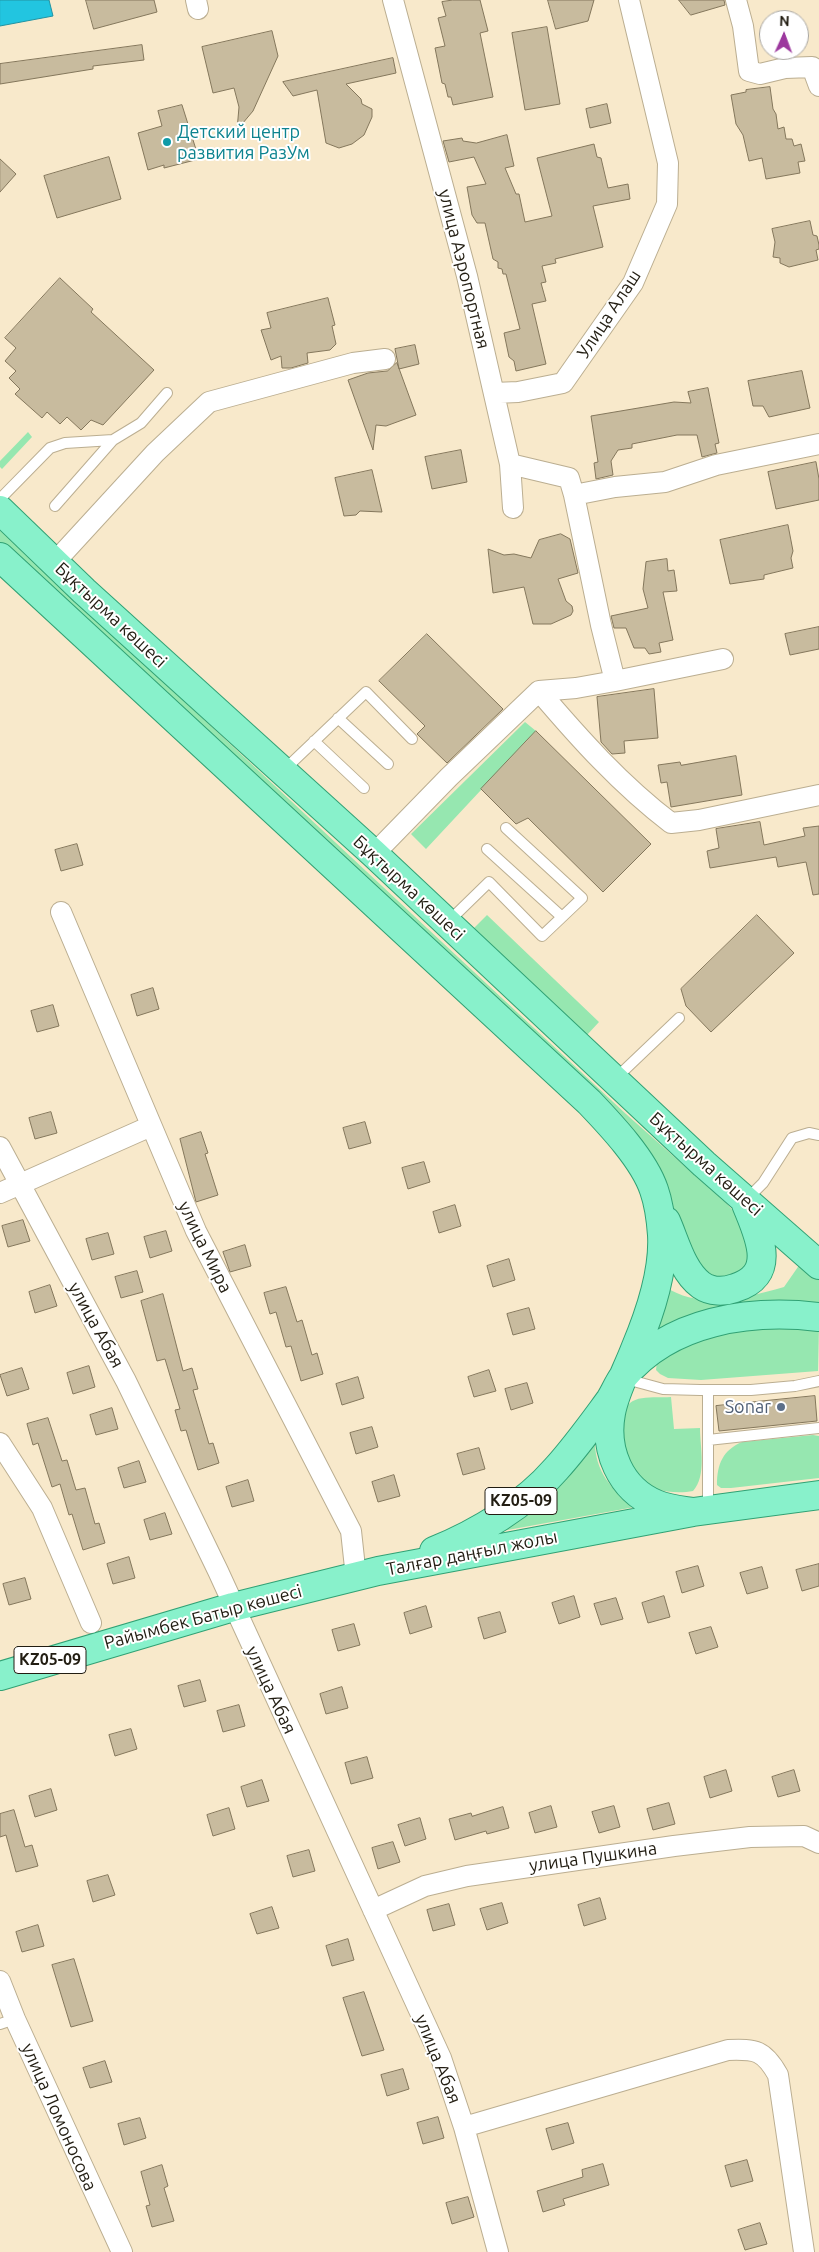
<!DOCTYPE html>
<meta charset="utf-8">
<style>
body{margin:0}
#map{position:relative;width:819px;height:2252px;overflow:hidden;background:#f8e9cb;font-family:Ubuntu,sans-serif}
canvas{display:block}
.north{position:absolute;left:759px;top:10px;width:50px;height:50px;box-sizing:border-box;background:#fff;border:1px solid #a7a5a0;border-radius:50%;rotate:2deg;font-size:14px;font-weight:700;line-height:20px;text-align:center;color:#221d12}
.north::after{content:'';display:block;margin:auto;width:18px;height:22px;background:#9c389e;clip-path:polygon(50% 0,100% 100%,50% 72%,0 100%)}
</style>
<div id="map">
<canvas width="819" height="2252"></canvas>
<div class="north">N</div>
</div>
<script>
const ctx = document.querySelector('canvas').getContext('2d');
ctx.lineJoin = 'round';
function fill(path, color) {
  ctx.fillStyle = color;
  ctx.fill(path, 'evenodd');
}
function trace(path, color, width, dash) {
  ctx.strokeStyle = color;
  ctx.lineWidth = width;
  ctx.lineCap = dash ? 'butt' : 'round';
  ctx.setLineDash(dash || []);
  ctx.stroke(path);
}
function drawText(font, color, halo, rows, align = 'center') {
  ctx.font = font + ' Ubuntu,sans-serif';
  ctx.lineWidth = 4;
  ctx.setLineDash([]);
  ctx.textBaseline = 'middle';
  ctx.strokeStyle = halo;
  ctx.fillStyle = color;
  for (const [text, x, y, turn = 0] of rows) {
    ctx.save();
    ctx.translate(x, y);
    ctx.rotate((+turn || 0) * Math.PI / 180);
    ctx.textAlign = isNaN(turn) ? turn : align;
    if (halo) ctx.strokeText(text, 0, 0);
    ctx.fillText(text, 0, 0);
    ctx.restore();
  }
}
fill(new Path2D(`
 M28,432L32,437L2,469L0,467V461Z
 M0,529L626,1114L725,1202L776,1257L766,1277L709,1287L663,1193L314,836L0,543Z
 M525,722L536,731L426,849L411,834Z
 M487,915L599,1022L587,1035L473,929Z
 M800,1264L819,1279V1311L648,1343L665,1287C702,1310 744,1298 784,1287Z
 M819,1325L818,1371L701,1380L668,1378L660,1374L656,1370L657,1362L697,1339L739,1328Z
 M671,1397L674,1429L700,1428C700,1447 707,1476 693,1491C677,1494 650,1492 638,1479C634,1475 620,1445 620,1440C619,1431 622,1409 630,1403C639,1395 659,1398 671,1397Z
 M813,1435L819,1436V1478L731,1488H721L717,1485C717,1464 723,1450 742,1442Z
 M595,1442C595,1471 611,1490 635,1507L502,1531Z`), '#96e7b0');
const water = new Path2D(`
 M0,0H49L53,16L0,26Z`);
fill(water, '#22c5e0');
trace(water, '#2293a2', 1);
const building = new Path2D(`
 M86,0H154L157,12L94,29Z
 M453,0H480L488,31L480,33L493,97L453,105L451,97H448L445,84L442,83L435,48L445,46L438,18L446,16L442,2Z
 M548,0H594L588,21L556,29Z
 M679,0H724L725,5L691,15Z
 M547,27L560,104L525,110L512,33Z
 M272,31L278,56L253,111L237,130L239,107L234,88L213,93L202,47Z
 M142,45L144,60L93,66V69L0,84V64Z
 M393,58L396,73L346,84L361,99L362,104L372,109V117L364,135L352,144L339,148L326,143L317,90L293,96L283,82Z
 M770,87L773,109L776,114L778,129L784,127L786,139H792L794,146L801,144L805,161L798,162L800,173L766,179L762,158L749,161L743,135L736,124L731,95L746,92V90Z
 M607,104L611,123L590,128L586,109Z
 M182,105L199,159L164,168V165L148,170L138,133L162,126L158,111Z
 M507,135L514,166L505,168L516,194H519L525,222L552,216L537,158L594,144L597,157L601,158L608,188L628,184L630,199L593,206L603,247L555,259L556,263L542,266L546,282L541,283L546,301L532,304L546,364L516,371L514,361L509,357L504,333L520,329L506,274H503L502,269L498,268V262L493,259L485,223H477L472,215L467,187L486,184L474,157L449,162L443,141L462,138L463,141L476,143Z
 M109,157L121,199L57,218L44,176Z
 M0,159L16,174L0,192Z
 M810,221L813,235L817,236L819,245V249L816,250L818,260L789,267L780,263V258L773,257L775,242L772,229Z
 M60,278L93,309L91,312L154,370L103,425L91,420L81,430L67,417L60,424L47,412L42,418L15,394L20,389L9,378L16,371L5,361L16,348L5,338Z
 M328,298L335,325L332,326L336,344L330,350L307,353L308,363L291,368H282L281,356L271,360L261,330L271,328L267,313Z
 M415,345L419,364L399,369L395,349Z
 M397,363L416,415L386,426L376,425L373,450L348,380L368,373L387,371Z
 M802,371L810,408L769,417L763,406H753L748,381Z
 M708,388L719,443L715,444L717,453L702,457L697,435H677L632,444V448L618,450L611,461L613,475L596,479L594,463L598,462L591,416L674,402L691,403L688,392Z
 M461,450L467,482L432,489L425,457Z
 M816,462L819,479V500L776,509L768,472Z
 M372,470L382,512L360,511L356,515L344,516L335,478Z
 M788,525L793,551L791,558L793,568L764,575V579L730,584L720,540Z
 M561,534L570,539L578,573L558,579L566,601L572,606L573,611L571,615L551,624H533L524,587L493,593L488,549L504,555L514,554L531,558L539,540Z
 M667,559L668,571L674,570L677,591L663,592L673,640L659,643L661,652L649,654L645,648H634L626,628H614L611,616L648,608L643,589L646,562Z
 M819,627V649L790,655L785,634Z
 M427,634L503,709L447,763L417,734L425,726L379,681Z
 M654,689L658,738L624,741L625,753L612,754L601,742L597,697Z
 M536,731L651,844L603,892L528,818L516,824L481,789Z
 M736,756L742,795L671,807L667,782L661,783L658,765L680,762L681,765Z
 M760,822L764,845L805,836L803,828L819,826V894L813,895L806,862L778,867L776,857L710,868L707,851L719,848L716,829Z
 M77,844L83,865L61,871L55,850Z
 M757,915L794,953L711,1032L686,1006L681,989Z
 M153,988L159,1009L137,1016L131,995Z
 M53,1005L59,1026L37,1032L31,1011Z
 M51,1112L57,1133L35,1139L29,1118Z
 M365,1122L371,1143L349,1149L343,1128Z
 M201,1132L208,1153L205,1154L218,1195L196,1202L180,1139Z
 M424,1162L430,1182L408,1189L402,1168Z
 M455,1205L461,1226L439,1233L433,1212Z
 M23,1220L30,1241L8,1247L2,1226Z
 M166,1231L172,1251L150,1258L144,1237Z
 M108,1233L114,1254L92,1260L86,1239Z
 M245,1245L251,1266L230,1272L223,1252Z
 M509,1259L515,1280L493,1287L487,1266Z
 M137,1271L143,1292L121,1298L115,1277Z
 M50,1285L57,1306L35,1313L29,1292Z
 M286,1287L297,1322L302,1320L312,1355L317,1353L323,1374L301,1381L291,1346L286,1347L276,1312L270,1314L264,1293Z
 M163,1294L183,1371L192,1368L198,1389L193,1390L209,1444L213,1443L219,1463L198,1470L186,1430L181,1431L175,1410L180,1409L165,1359L157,1361L141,1301Z
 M529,1308L535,1329L513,1335L507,1314Z
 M89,1366L95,1387L73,1394L67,1373Z
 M22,1368L29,1389L7,1396L0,1375Z
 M489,1370L496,1391L474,1397L468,1377Z
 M358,1377L364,1398L342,1405L336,1384Z
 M527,1383L533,1403L511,1410L505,1389Z
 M815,1396L817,1421L719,1431L716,1406Z
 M112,1408L118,1429L96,1435L90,1415Z
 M48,1418L62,1461L67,1460L76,1490L85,1488L95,1524L99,1523L105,1543L83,1550L72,1514L69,1515L60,1484L52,1487L38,1443L33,1445L27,1424Z
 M372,1427L378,1447L356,1454L350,1433Z
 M479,1448L485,1469L463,1475L457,1454Z
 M139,1461L146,1482L124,1488L118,1468Z
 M394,1475L400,1496L378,1502L372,1482Z
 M248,1480L254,1501L232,1507L226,1487Z
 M165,1513L172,1534L150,1540L144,1520Z
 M129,1557L135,1578L113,1584L107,1564Z
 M819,1564V1586L802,1591L796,1570Z
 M698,1566L704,1586L682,1593L676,1572Z
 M762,1567L768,1588L747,1594L740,1573Z
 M25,1578L31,1599L9,1605L3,1584Z
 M574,1596L580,1617L559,1624L552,1603Z
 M664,1596L670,1617L648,1623L642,1603Z
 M616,1598L623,1619L601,1625L594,1604Z
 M426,1606L432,1627L410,1634L404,1613Z
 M500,1612L506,1632L484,1639L478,1618Z
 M354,1624L360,1645L338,1651L332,1630Z
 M711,1627L718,1647L696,1654L689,1633Z
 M200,1680L206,1701L184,1707L178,1686Z
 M342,1687L348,1708L326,1714L320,1694Z
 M239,1705L245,1726L223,1732L217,1711Z
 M131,1729L137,1749L115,1756L109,1735Z
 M367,1757L373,1778L351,1784L345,1763Z
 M726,1770L732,1791L710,1798L704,1777Z
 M794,1770L800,1791L778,1797L772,1777Z
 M262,1780L269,1801L247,1807L241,1787Z
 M51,1789L57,1810L35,1817L29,1796Z
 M669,1803L675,1824L653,1830L647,1809Z
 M551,1806L557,1827L535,1833L529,1813Z
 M614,1806L620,1827L599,1833L592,1812Z
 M503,1807L509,1828L487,1834L486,1831L455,1840L449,1819L471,1813L472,1816Z
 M229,1808L235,1829L213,1836L207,1815Z
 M14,1810L25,1847L32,1845L38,1866L16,1872L6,1835L0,1837V1814Z
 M420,1818L426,1839L405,1846L398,1825Z
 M393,1842L400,1862L378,1869L372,1848Z
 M309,1850L315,1871L293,1877L287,1856Z
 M108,1875L115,1895L93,1902L87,1881Z
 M600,1898L606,1919L584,1926L578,1905Z
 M502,1903L508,1923L487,1930L480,1909Z
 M449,1904L455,1925L433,1931L427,1910Z
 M272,1907L279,1928L257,1934L250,1914Z
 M38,1925L44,1946L22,1952L16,1932Z
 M348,1939L354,1960L332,1966L326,1946Z
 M74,1959L93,2021L71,2027L52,1965Z
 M364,1992L384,2050L362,2056L343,1998Z
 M105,2061L112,2082L90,2088L83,2068Z
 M403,2069L409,2089L387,2096L381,2075Z
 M438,2117L444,2138L423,2144L417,2123Z
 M140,2118L146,2138L124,2145L118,2124Z
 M568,2123L574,2143L552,2150L546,2129Z
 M747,2160L753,2181L731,2187L725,2166Z
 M603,2164L609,2185L563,2199L565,2205L543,2212L537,2191L583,2177L582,2170Z
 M162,2165L168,2186L164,2188L174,2221L152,2227L146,2206L150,2205L141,2172Z
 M468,2197L474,2217L452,2224L446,2203Z
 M760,2223L767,2244L745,2250L738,2230Z`);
fill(building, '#c8bb9e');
trace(building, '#84775c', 1);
const service = new Path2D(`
 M0,499L50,448L65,443L113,440L141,423L167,393
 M55,506L113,440
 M338,718L388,764
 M314,741L364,788
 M283,771L366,692L412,739
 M487,849L562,917
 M448,922L489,882L542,936L582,898L506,828
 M615,1079L679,1018
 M746,1200L763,1183L792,1138L809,1133L819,1135
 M626,1379L663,1389L700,1390H751L795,1386L819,1381
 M708,1390V1508
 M708,1440L819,1428
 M0,2024L15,2019`);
const minor = new Path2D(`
 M196,0L198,9
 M393,0L467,276L510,464L569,478L574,495
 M736,0L743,26L749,71L760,74L785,68L812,67L819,86
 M494,393L518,392L563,383L633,283L667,204L668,163L629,0
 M510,464L513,508
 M54,563L155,453L209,402L353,363L385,359
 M615,681L723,659
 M539,691C579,738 621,785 671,823L699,820L819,795
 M374,854L449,777L539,691L576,688L615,681L601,625L574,495L615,487L665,482L716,465L819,444
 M61,912L196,1231L351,1531L356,1577
 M0,1147L126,1381L218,1571L441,2058L464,2127L498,2252
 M0,1193L151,1126
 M0,1443L42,1508L91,1623
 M373,1910L425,1886L467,1876L674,1846L750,1837L804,1836L819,1843
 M0,1981L15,2019L122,2252
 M464,2127L728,2050C756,2049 764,2050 778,2075L804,2252`);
const primary = new Path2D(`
 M0,510L84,591L374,854L704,1164L819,1265
 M0,557L589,1102C611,1125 644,1160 654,1190C659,1204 661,1221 662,1235C664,1271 649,1316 635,1349C627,1370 615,1391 611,1413C604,1450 620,1489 656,1504C668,1509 680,1510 693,1512
 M666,1221C675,1241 682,1271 701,1285C711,1292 724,1292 735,1288C779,1274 758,1234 746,1204
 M434,1551C478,1533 525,1505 556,1469C576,1447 593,1423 610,1400C615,1392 618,1384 623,1377C670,1320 750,1309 819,1317
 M0,1676L233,1607L378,1571L693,1512L819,1495`);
trace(service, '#bbae91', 12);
trace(minor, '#bbae91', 22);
trace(primary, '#31a174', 30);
trace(service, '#fff', 10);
trace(minor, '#fff', 20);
trace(primary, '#88f1cb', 28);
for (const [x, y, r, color] of [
 [167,142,5,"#0f9aa8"],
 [781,1407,5,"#5c6f8a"]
]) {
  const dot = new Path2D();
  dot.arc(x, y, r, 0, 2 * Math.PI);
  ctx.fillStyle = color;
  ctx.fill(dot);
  trace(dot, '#fff', 2);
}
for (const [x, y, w] of [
 [521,1501,72],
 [50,1660,72]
]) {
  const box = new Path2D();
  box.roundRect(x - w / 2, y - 13.5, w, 27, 4);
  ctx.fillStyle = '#fff';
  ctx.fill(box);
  trace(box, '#221d12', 1);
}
drawText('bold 16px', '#221d12', null, [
 ["KZ05-09",521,1501],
 ["KZ05-09",50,1660]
]);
drawText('18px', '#0d838f', '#fff', [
 ["Детский центр",177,132],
 ["развития РазУм",177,153]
], 'left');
drawText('18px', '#221d12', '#fff', [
 ["улица Аэропортная",464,269,76],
 ["Улица Алаш",609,314,-57],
 ["Бұқтырма көшесі",111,615,43],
 ["Бұқтырма көшесі",409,888,43],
 ["Бұқтырма көшесі",706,1164,42],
 ["улица Мира",205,1247,64],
 ["улица Абая",96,1325,61],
 ["Талғар даңғыл жолы",472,1553,-11],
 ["Райымбек Батыр көшесі",203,1617,-15],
 ["улица Абая",271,1690,65],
 ["улица Пушкина",593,1857,-8],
 ["улица Абая",438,2059,68],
 ["улица Ломоносова",59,2117,66]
]);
drawText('18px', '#4e5e75', '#fff', [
 ["Sonar",771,1407]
], 'right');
</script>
